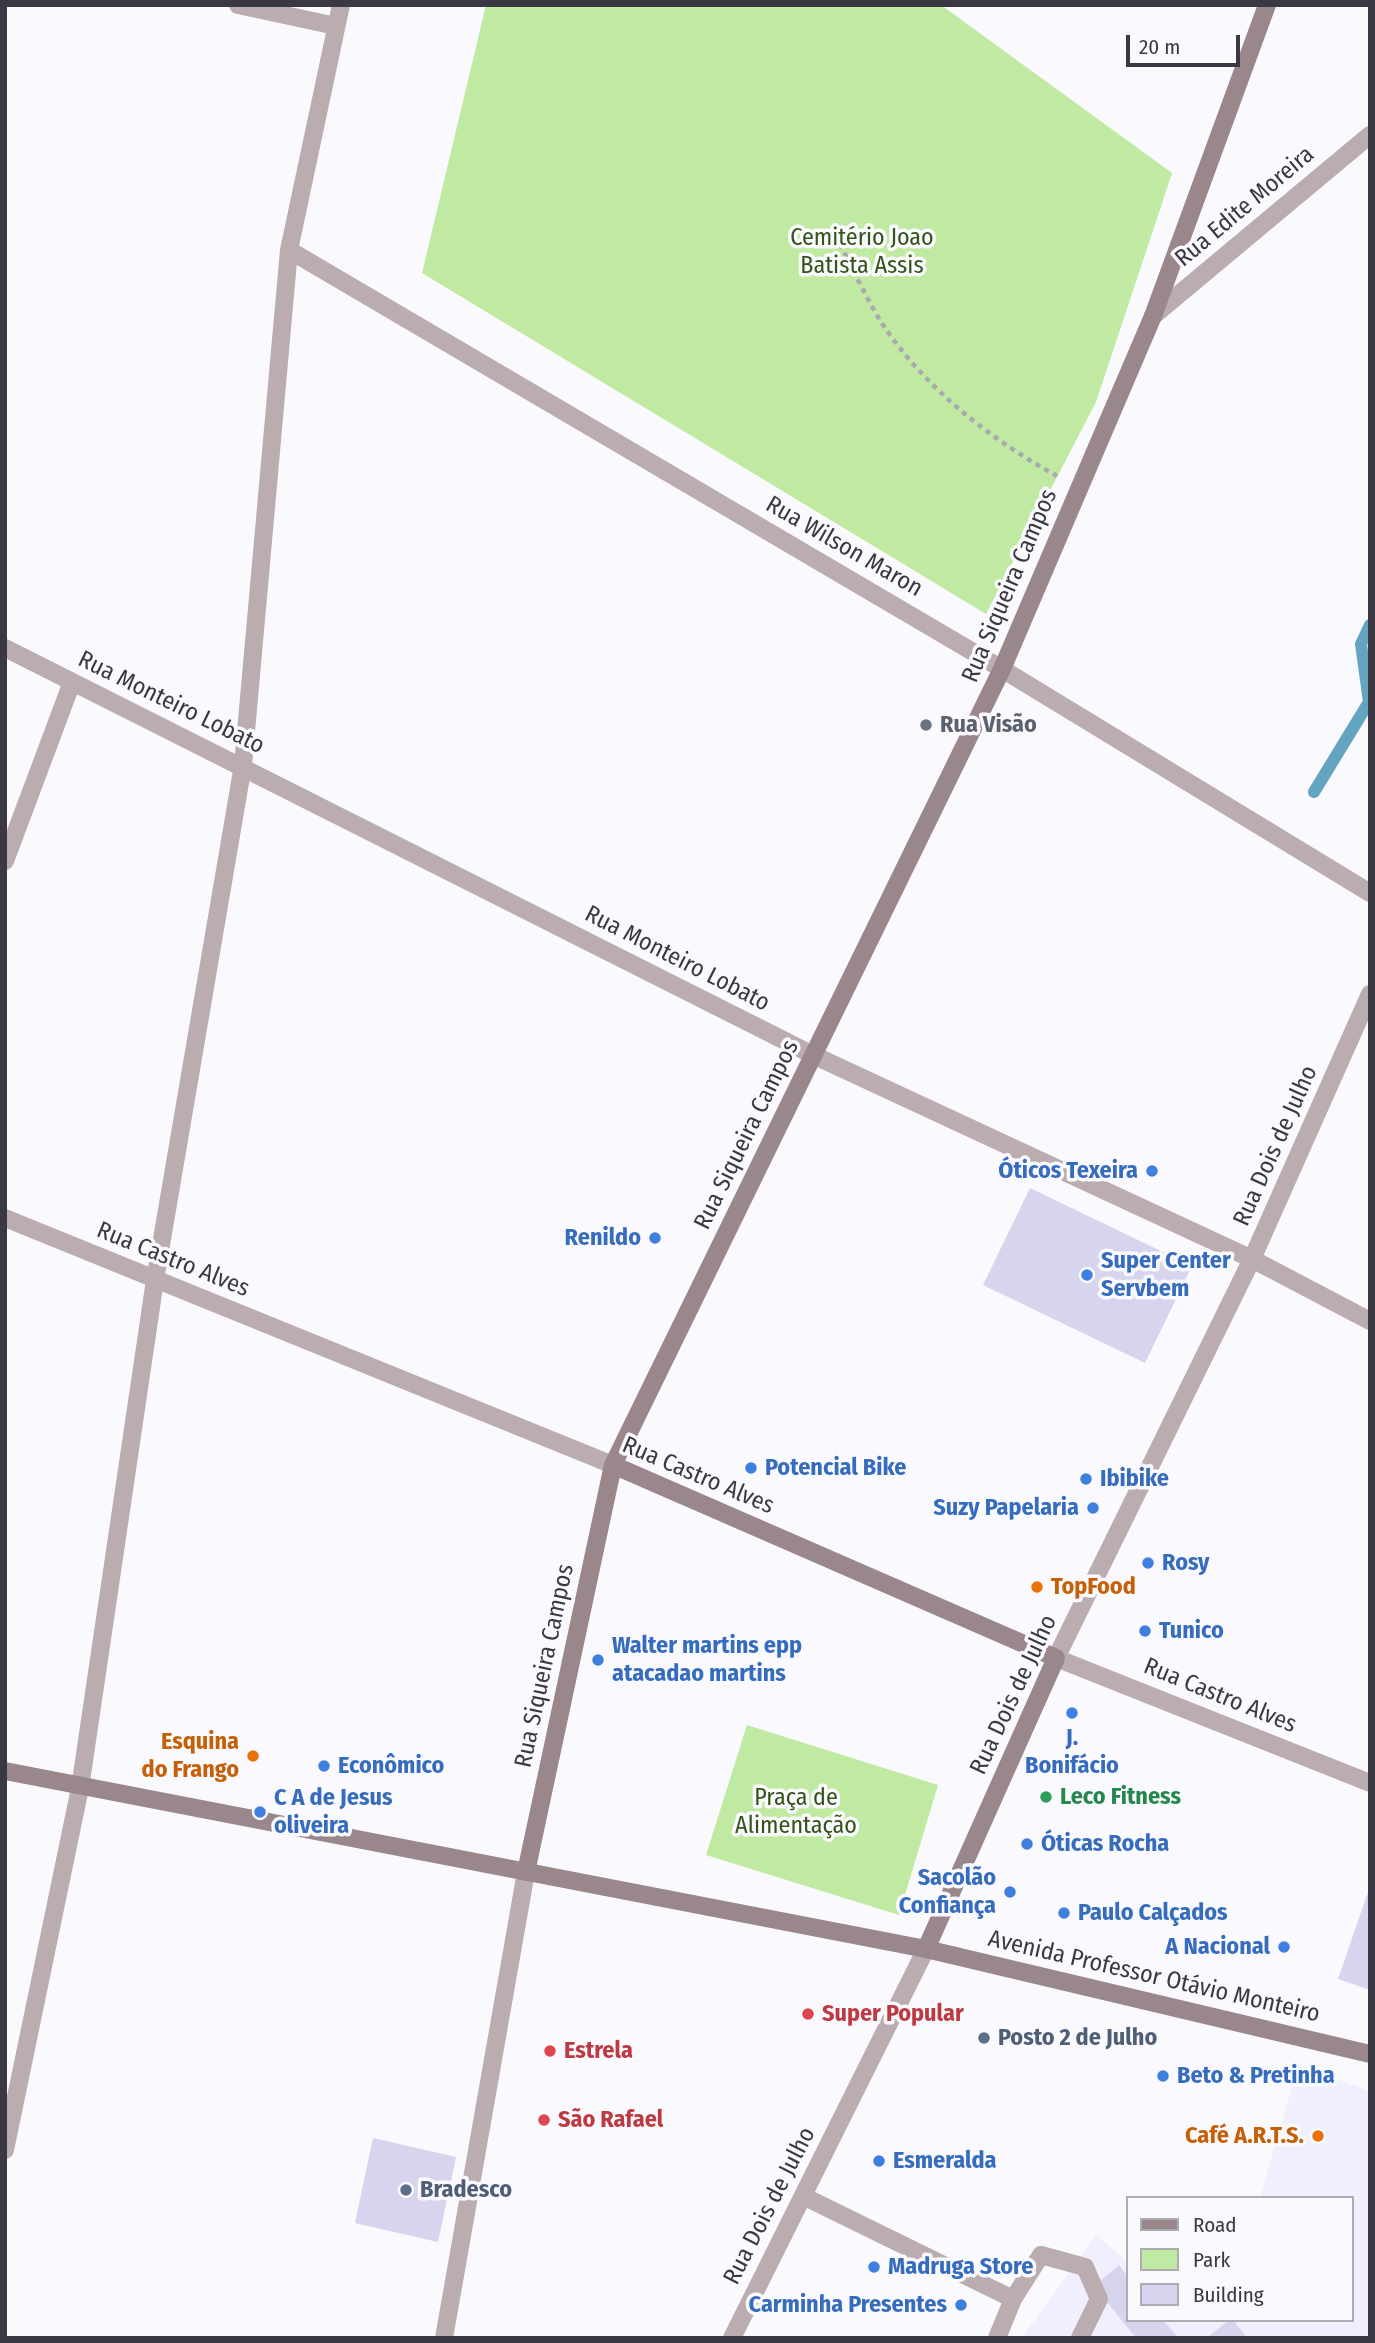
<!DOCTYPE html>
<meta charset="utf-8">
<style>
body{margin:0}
#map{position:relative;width:1375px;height:2343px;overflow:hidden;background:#f9f9fe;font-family:"Fira Sans Condensed",sans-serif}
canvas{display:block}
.frame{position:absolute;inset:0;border:7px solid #3a3943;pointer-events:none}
.legend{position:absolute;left:1126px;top:2196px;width:228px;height:126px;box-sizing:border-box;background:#f9f9fe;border:2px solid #adacb3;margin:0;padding:9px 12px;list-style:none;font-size:21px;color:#3a3943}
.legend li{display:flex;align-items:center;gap:14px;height:35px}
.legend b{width:35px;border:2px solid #adacb3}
.scale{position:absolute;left:1126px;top:35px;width:114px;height:32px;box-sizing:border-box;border:4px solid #3a3943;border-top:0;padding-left:9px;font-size:21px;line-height:24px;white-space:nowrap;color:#3a3943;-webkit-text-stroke:5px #f9f9fe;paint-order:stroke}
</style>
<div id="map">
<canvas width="1375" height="2343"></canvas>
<div class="frame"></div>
<ul class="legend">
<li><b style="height:9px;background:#9a878b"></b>Road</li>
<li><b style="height:19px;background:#c0eaa2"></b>Park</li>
<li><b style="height:19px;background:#d7d4ee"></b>Building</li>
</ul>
<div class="scale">20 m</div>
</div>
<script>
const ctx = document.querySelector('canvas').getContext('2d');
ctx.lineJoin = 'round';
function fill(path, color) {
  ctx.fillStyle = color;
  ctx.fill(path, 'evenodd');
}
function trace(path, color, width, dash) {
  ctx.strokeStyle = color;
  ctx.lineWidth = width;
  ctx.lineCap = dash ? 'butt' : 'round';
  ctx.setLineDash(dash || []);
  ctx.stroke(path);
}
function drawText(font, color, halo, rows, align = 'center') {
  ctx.font = font + ' "Fira Sans Condensed",sans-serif';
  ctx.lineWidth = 7;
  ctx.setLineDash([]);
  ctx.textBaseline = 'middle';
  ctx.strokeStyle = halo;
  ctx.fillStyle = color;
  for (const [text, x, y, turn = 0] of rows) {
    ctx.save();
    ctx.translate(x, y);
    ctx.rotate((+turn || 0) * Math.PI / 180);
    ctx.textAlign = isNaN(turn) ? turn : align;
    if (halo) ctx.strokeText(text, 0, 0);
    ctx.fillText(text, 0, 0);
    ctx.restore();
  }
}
fill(new Path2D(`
 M1298,2066L1370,2091V2338H1022L1096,2234L1128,2263V2320H1352V2198H1260Z`), '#f0effd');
fill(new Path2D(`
 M486,5H941L1172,173L1096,402L986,614L422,273Z
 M747,1725L938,1785L899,1915L706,1855Z`), '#c0eaa2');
trace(new Path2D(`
 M1314,792L1369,702L1361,644L1370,625`), '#63a4c1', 12);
fill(new Path2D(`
 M1030,1188L1192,1266L1145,1363L983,1285Z
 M1369,1889H1370V1990L1338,1979Z
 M373,2138L456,2157L438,2242L355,2223Z
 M1119,2265L1128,2277V2320H1163L1178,2338H1136L1094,2286Z
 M1229,2320H1233L1247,2338H1207Z`), '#d7d4ee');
trace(new Path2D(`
 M835,235C851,264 865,297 883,325C926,389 990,439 1057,476`), '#aaa9b0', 4.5, [5, 5]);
trace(new Path2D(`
 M238,5L336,26
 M997,2338L1013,2299L1041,2255L1085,2267L1099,2299L1080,2338`), '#baacaf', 18);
trace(new Path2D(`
 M289,250L1002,669L1370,893
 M1153,316L1370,135
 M5,648L813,1055L1252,1259L1370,1321
 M5,861L72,682
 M1370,994L1252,1259L1056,1658L1370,1783
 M5,1218L613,1465
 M5,2150L80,1788L155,1280L243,765L289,250L341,5
 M803,2196L1013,2299
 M444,2338L526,1872
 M732,2338L926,1949`), '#baacaf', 18);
trace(new Path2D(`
 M613,1465L1056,1658L926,1949
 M5,1771L926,1949L1370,2054
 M526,1872L613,1465L1002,669L1153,316L1267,5`), '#9a878b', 18);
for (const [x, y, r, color] of [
 [926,725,7,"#6b7280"],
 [1152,1171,7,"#3f7fe0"],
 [655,1238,7,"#3f7fe0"],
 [1087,1275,7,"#3f7fe0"],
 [751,1468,7,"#3f7fe0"],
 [1086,1479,7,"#3f7fe0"],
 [1093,1508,7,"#3f7fe0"],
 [1148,1563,7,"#3f7fe0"],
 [1037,1587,7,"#e8710a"],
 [1145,1631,7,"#3f7fe0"],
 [598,1660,7,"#3f7fe0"],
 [1072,1713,7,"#3f7fe0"],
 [253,1756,7,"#e8710a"],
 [324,1766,7,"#3f7fe0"],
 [1046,1797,7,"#2e9e5b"],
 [260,1812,7,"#3f7fe0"],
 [1027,1844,7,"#3f7fe0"],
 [1010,1892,7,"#3f7fe0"],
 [1064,1913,7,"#3f7fe0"],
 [1284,1947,7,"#3f7fe0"],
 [808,2014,7,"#e0444e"],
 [984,2038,7,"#5c6f8a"],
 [550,2051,7,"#e0444e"],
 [1163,2076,7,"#3f7fe0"],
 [544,2120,7,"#e0444e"],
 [1318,2136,7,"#e8710a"],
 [879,2161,7,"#3f7fe0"],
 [406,2190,7,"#5c6f8a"],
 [874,2267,7,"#3f7fe0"],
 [961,2305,7,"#3f7fe0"]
]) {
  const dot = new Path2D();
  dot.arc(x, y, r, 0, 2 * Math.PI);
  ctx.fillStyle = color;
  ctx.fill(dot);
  trace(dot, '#f9f9fe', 2.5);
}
drawText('24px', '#3a3943', '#f9f9fe', [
 ["Rua Edite Moreira",1245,207,-40],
 ["Rua Wilson Maron",844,547,30],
 ["Rua Siqueira Campos",1010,586,-67],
 ["Rua Monteiro Lobato",171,703,26],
 ["Rua Monteiro Lobato",677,959,27],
 ["Rua Siqueira Campos",747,1135,-64],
 ["Rua Dois de Julho",1276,1146,-66],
 ["Rua Castro Alves",173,1260,22],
 ["Rua Castro Alves",698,1476,23],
 ["Rua Siqueira Campos",545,1666,-78],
 ["Rua Dois de Julho",1014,1695,-65],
 ["Rua Castro Alves",1220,1696,22],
 ["Avenida Professor Otávio Monteiro",1154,1977,13],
 ["Rua Dois de Julho",770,2206,-63]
]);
drawText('24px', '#345317', '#f9f9fe', [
 ["Cemitério Joao",862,238],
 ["Batista Assis",862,266],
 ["Praça de",796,1798],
 ["Alimentação",796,1826]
]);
drawText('bold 24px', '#5b616d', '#f9f9fe', [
 ["Rua Visão",940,725]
], 'left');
drawText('bold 24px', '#366cbe', '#f9f9fe', [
 ["Óticos Texeira",1138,1171,"right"],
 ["Renildo",641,1238,"right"],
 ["Super Center",1101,1261],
 ["Servbem",1101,1289],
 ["Potencial Bike",765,1468],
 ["Ibibike",1100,1479],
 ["Suzy Papelaria",1079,1508,"right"],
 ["Rosy",1162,1563],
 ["Tunico",1159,1631],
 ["Walter martins epp",612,1646],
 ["atacadao martins",612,1674],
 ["J.",1072,1738,"center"],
 ["Bonifácio",1072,1766,"center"],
 ["Econômico",338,1766],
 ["C A de Jesus",274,1798],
 ["oliveira",274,1826],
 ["Óticas Rocha",1041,1844],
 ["Sacolão",996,1878,"right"],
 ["Confiança",996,1906,"right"],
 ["Paulo Calçados",1078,1913],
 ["A Nacional",1270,1947,"right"],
 ["Beto & Pretinha",1177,2076],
 ["Esmeralda",893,2161],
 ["Madruga Store",888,2267],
 ["Carminha Presentes",947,2305,"right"]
], 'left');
drawText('bold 24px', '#c56008', '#f9f9fe', [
 ["TopFood",1051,1587,"left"],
 ["Esquina",239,1742],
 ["do Frango",239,1770],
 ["Café A.R.T.S.",1304,2136]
], 'right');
drawText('bold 24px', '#27864d', '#f9f9fe', [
 ["Leco Fitness",1060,1797]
], 'left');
drawText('bold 24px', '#be3a42', '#f9f9fe', [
 ["Super Popular",822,2014],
 ["Estrela",564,2051],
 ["São Rafael",558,2120]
], 'left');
drawText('bold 24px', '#4e5e75', '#f9f9fe', [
 ["Posto 2 de Julho",998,2038],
 ["Bradesco",420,2190]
], 'left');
</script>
